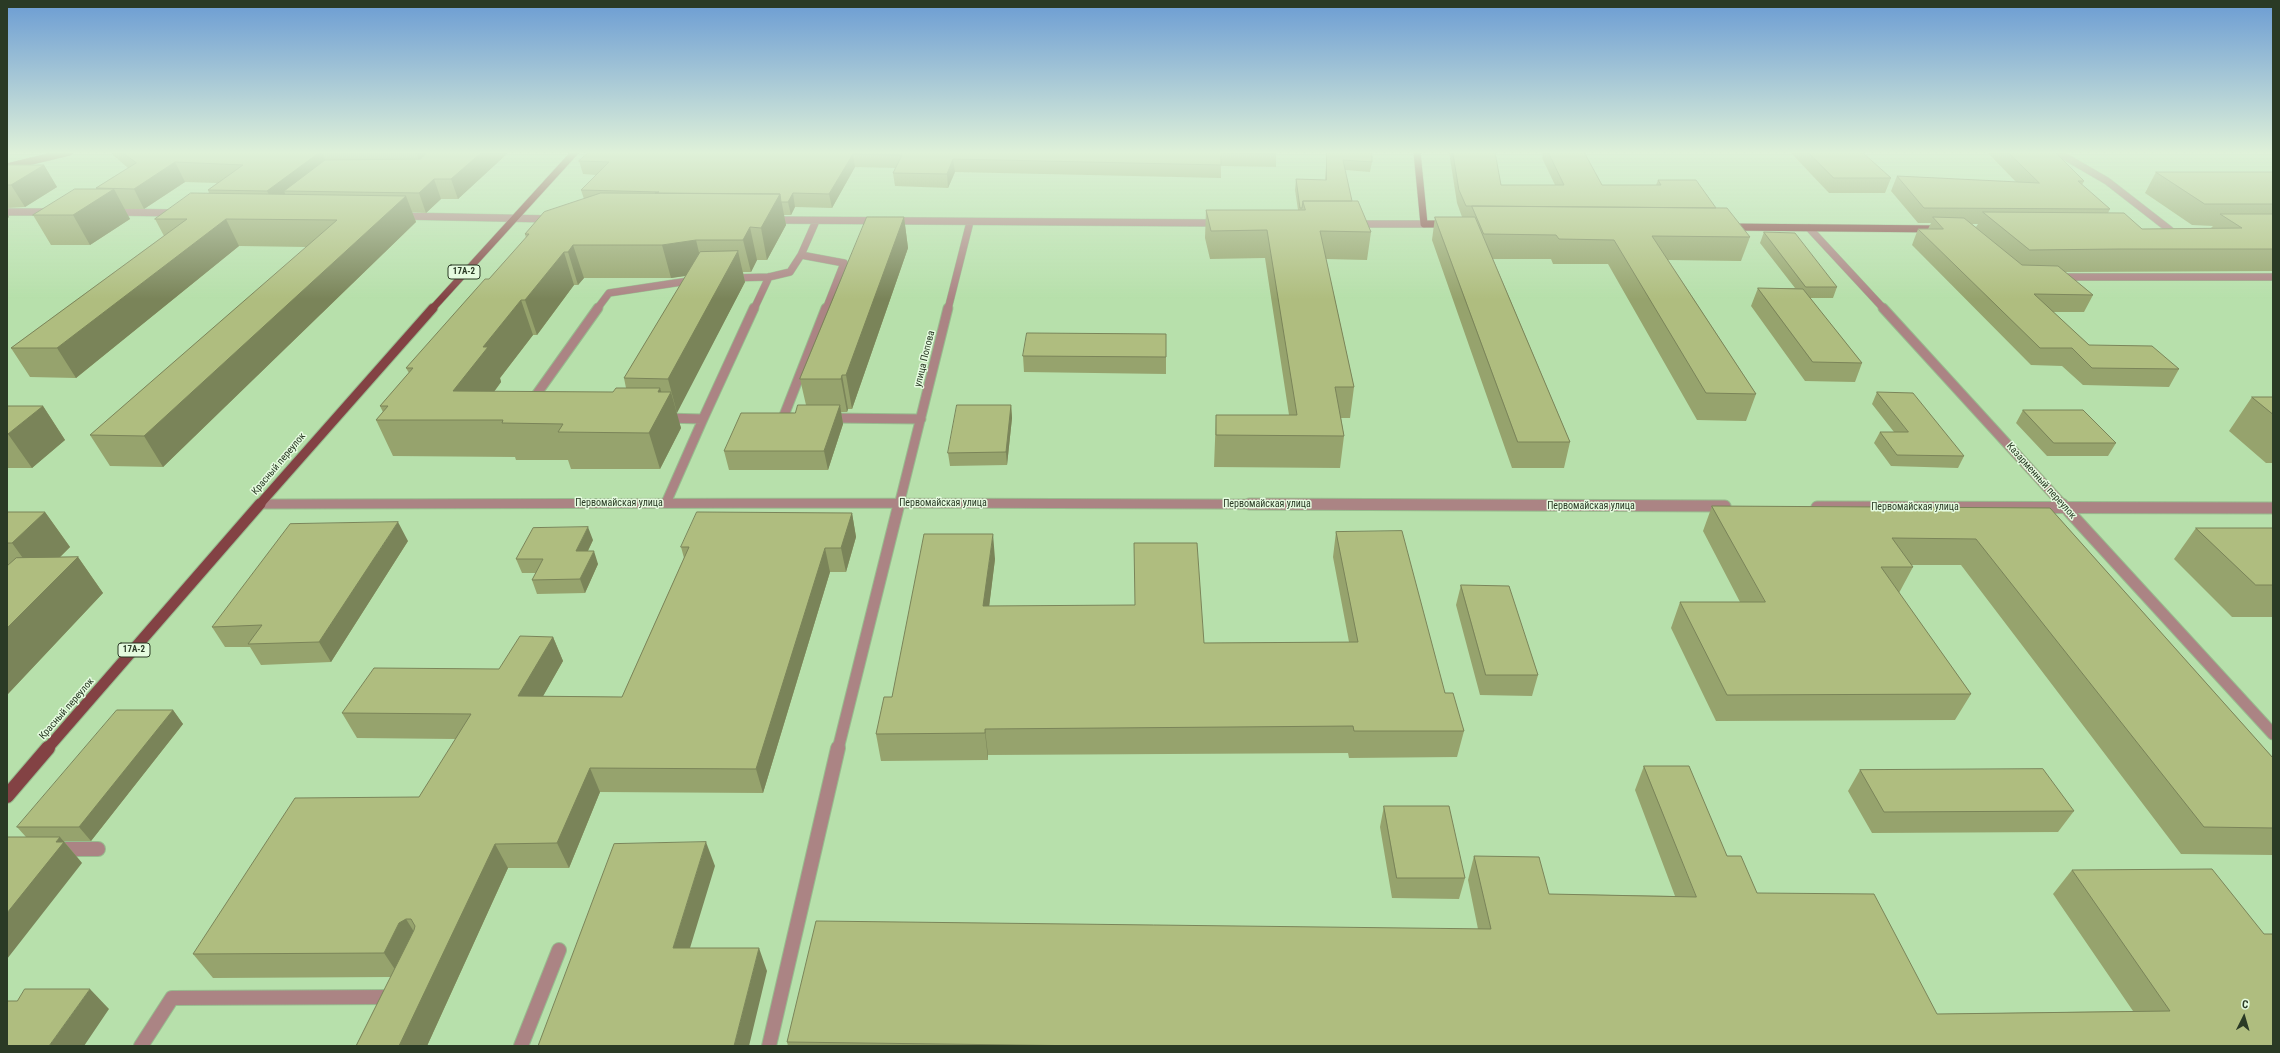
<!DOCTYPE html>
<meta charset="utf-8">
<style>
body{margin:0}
#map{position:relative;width:2280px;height:1053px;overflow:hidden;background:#b7e0ab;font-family:"Roboto Condensed",sans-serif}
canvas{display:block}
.frame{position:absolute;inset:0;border:8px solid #2a3a25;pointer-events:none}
.north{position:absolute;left:2224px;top:997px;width:40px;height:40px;-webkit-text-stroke:3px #e5fbdf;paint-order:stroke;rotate:5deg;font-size:11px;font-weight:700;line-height:16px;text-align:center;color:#2a3a25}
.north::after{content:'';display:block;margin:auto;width:14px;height:18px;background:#2a3a25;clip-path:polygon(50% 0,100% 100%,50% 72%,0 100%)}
</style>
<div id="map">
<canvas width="2280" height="1053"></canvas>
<div class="frame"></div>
<div class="north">С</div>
</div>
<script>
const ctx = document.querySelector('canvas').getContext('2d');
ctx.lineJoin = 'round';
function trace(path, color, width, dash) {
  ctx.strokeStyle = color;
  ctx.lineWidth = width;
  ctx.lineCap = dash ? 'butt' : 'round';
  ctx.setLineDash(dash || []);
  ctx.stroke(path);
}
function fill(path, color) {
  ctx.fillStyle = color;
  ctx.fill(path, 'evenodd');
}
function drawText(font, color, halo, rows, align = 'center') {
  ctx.font = font + ' "Roboto Condensed",sans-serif';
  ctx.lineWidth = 3;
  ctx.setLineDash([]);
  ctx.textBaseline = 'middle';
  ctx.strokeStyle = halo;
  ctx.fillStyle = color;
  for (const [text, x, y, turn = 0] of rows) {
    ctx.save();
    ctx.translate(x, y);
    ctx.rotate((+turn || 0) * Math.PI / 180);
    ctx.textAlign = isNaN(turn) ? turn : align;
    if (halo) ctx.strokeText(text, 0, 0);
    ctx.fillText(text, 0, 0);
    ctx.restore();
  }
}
const minorFar3 = new Path2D(`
 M2057,152L2107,181L2170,230
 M7,212H51
 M113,212L175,213
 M401,216L551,219
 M771,220L1219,223
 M1355,224H1424
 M1809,228L1884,309
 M801,255L844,263L826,309
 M2058,277H2273
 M730,278L769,277L790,272L801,255L816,221
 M597,309L609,293L695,280
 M754,309L769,277
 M948,309L970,222`);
const minorFar2 = new Path2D(`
 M1883,308L2063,505
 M531,402L598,308
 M665,418L703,419L666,503
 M792,418H783L826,308
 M830,418L921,419
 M703,419L754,308
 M261,504L901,503L1523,505
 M899,505L948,308`);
const minorFar1 = new Path2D(`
 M1249,504L1725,506
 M2062,504L2273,734
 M1817,507L2273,508
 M838,749L899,504`);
const minor = new Path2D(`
 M57,849H98
 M141,1046L172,998L393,997
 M521,1046L559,950
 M769,1046L838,748`);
const majorFar3 = new Path2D(`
 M1417,152L1424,224H1447
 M7,167L69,152
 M1729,227L1941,229
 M432,309L575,152`);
const majorFar2 = new Path2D(`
 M259,505L433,308`);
const majorFar1 = new Path2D(`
 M47,749L260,504`);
const major = new Path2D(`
 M7,796L48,748`);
trace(minorFar3, '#98bb8e', 8);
trace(minorFar2, '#98bb8e', 11);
trace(minorFar1, '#98bb8e', 13);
trace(minor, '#98bb8e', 16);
trace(majorFar3, '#98bb8e', 8);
trace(majorFar2, '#98bb8e', 11);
trace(majorFar1, '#98bb8e', 13);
trace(major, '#98bb8e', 16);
trace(minorFar3, '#ab8484', 7);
trace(minorFar2, '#ab8484', 9);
trace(minorFar1, '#ab8484', 11);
trace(minor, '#ab8484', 14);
trace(majorFar3, '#834244', 7);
trace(majorFar2, '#834244', 9);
trace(majorFar1, '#834244', 11);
trace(major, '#834244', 14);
fill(new Path2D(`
 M111,152H509L458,199H441L426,213L412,212L416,222L163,467L110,466L90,435L307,247L239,246L76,378L30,377L11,348L164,236L155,219L209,193L208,190L217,183L185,182L144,209H124L130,219L90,245H51L33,215L96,189V188L128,168L114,156Z
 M589,152H1276V167L1221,166V178L955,172L948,188L895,186L893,173L895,168L855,167L832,208L795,207L791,215H784L786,225L767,260H757L751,272H743L745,282L676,413L681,428L660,469H571L568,460H516L515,457L393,456L376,420L383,412L380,406L409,373L406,368L489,279L526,238L525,234L584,199L581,190L596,175L583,174L579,161ZM686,276L624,378L626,388L613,392H494L501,382L500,378L533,335H537L574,285H578L584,278H671Z
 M1327,152L1372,162L1370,172L1345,170L1352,201L1371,232L1367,260L1326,259L1354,387L1350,418H1341L1344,436L1340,468L1214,467L1216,415H1289L1265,258L1210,259L1205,238L1206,210H1298L1295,190L1296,179L1325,180Z
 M1449,152H1495L1501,185H1555L1542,158L1543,152H1584L1602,185H1656L1658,180L1716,208L1750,237L1741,261L1668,260L1756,394L1746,421L1697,420L1608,264H1553L1551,259H1493L1570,442L1564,468H1512L1432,240L1435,217H1462L1457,203Z
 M1790,152H1862L1891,178L1885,193H1829Z
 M1987,152H2055L2084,181L2082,185L2110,209L2108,213L2142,229L2211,228L2213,226L2192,225L2145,193L2156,172H2273V271L2065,272L2093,295L2084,312H2053L2089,345L2179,369L2169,387L2083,385L2062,366L2031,365L1912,245L1918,229H1928L1931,223H1918L1891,191L1897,176L2016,182ZM1972,224H1978L1976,227Z
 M7,165H44L57,187L25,207L7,208Z
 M904,217L908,248L852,409H848L847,412H841L843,424L828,470H729L724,451L795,413L806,405L800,379Z
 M1764,232L1837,287L1833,298H1810L1862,363L1855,382L1805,381L1751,306L1758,288H1795L1760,243Z
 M1166,334V374L1024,372L1023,356Z
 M1877,392L1964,456L1958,468L1891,466L1874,443L1880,432H1894L1872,404Z
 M2252,397H2273V463H2266L2229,431Z
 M1011,405L1012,418L1007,465L950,466L948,453Z
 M7,406H43L65,440L32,468H7Z
 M2023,410L2116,443L2108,456H2047L2016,423Z
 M1712,506L2050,508L2273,758V855L2181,854L1961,565H1911L1913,567L1899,593L1971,694L1955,720L1716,721L1671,628L1680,602H1740L1703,531Z
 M7,512H45L70,547L60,557H78L103,593L7,695Z
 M852,513L856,537L846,572H830L763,793L600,792L569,868H508L427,1046H356L391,977L213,978L193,954L419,797L456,739L357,738L342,713L499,669L553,637L563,661L543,696L622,697L684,558L681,547Z
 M2196,528H2273V617H2232L2174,559Z
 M1336,532L1445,693L1464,731L1457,757L1349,758L1348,753L988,755V760L881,761L876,734L892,697L995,559L989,606L1204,643L1349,642L1333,557Z
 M593,540L588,551L598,564L585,593L537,594L532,580L536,573H522L516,559Z
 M408,541L331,662L261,665L250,647H225L212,627Z
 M1461,585L1538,675L1532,696L1480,695L1456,605Z
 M173,710L183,724L91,841H64L82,863L26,837L17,827Z
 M1644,766L1727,856L1757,893L1937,1014L2133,1011L2053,894L2072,870L2273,1046H788L787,1042L1478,929L1468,880L1474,856L1549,894L1675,896L1635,790Z
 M1860,770L2074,811L2058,832L1872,833L1848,791Z
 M1384,806L1465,878L1459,899L1392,898L1380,827Z`), '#96a36d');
fill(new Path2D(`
 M320,152H322L329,170L284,191L288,201L277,211L267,191Z
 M416,152H442L422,169Z
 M482,152H509L458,199L451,179Z
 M853,154L855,167L832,208L829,194Z
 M953,159L955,172L948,188L947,174Z
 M175,162L185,182L144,209L134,189Z
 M44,165L57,187L25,207L11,185Z
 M434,179L441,199L426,213L419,193Z
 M114,189L130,219L90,245L73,215Z
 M793,193L795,207L791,215L788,202Z
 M780,194L786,225L767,260L761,228Z
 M406,196L416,222L163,467L144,436Z
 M7,213L9,217L7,219Z
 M904,217L908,248L852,409L846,375Z
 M226,219L239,246L76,378L57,348Z
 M750,227L757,260L751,272L743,240Z
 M696,240L704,273L671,278L662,245Z
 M573,245L584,278L578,285L568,252Z
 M738,251L745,282L677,413L668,379Z
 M564,252L574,285L537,335L525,300Z
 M521,300L533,335L500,378L501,382L473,420L453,391L483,347Z
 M842,375L848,409L847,412L841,379Z
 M660,388L665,403L671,392L681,428L660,469L649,433L658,392Z
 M840,405L843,424L828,470L824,451Z
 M1011,405L1012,418L1007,465L1006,452Z
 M43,406L65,440L32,468L8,434Z
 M45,512L70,547L38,579L12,543Z
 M852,513L856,537L846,572L841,548Z
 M398,522L408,541L331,662L319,642Z
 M588,527L593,540L581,565L576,551Z
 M993,534L995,559L986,632L983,606Z
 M825,548L830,572L763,793L756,769Z
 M594,551L598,564L585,593L580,579Z
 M78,557L103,593L7,695V628Z
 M553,637L563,661L529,721L518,696Z
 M173,710L183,724L91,841L79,827Z
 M985,729L988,755V760L985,733Z
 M590,768L600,792L569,868L557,843Z
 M60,837L82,863L7,959V913L56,842Z
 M706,842L715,866L683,971L673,948Z
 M495,844L508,868L427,1046H399Z
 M406,919L421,943L400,977L384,953L399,923Z
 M759,948L767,971L749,1046H734Z
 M90,989L109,1009L84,1046H49Z`), '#7a8459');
const building = new Path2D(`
 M122,152H320L267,191L208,190L243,165L175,162L134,189L96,188L136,163Z
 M428,152H482L451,179H434L419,193L284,191L325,160L420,159Z
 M589,152H1276V154L1221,153V165L953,159L947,174L893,173L902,155L853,154L829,194L793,193L788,202H781L780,194L655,193L659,192L581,190L609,162L579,161Z
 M1327,152H1372V162L1343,160L1352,201H1303L1302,208H1300L1296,179L1326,180Z
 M1453,152H1495L1501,185H1564L1548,152H1584L1602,185H1661L1658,180H1696L1716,208L1466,206L1459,190Z
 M1808,152H1862L1891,178H1834Z
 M2008,152H2055L2084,181H2078L2110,209L1924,208L1897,176L2039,183Z
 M7,165H44L11,185H7Z
 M2156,172H2273V204H2205Z
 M75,189H114L73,215H33Z
 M191,193L406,196L144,436L90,435L337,220L226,219L57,348H11L187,219H155Z
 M601,193L780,194L761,228L750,227L743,240H696L662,245H573L568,252H564L525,300H521L483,347H488L453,391L613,392L616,388H660L658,392H671L649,433L558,432L563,424L502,423L503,420H376L388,406H380L413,368H406L485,279H489L529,234H525L544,212Z
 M1303,201H1358L1371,232L1320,231L1354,387H1335L1344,436L1216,435V415H1297L1267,230L1211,231L1206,210H1305Z
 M1472,206L1727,208L1750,237L1652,236L1756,394L1706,393L1614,240L1559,239L1556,235L1484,234Z
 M1983,212L2124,213L2142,229L2242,228L2220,214H2273V249H2119L2030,250Z
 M867,217H904L846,375H842L841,379H800Z
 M1435,217H1475L1570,442H1518Z
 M1933,217L1964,218L2022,265L2058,266L2093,295L2034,294L2089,345L2152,346L2179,369L2092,368L2072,348H2040L1918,229H1943Z
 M1764,232L1795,233L1837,287H1806Z
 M738,251L668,379L624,378L700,252Z
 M1758,288L1803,289L1862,363L1813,362Z
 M1027,333L1166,334V357L1023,356Z
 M1877,392L1913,393L1964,456L1897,455L1880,432H1908Z
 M2252,397H2273V414Z
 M798,405H840L824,451H724L741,413H795Z
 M957,405H1011L1006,452L948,453Z
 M7,406H43L8,434H7Z
 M2023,410H2083L2116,443H2054Z
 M1712,506L2050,508L2273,758V828L2204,827L1976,539L1892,538L1913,567H1881L1971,694L1727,695L1680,602H1765Z
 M7,512H45L12,543H7Z
 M697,512L852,513L841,548H825L756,769L590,768L557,843L495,844L399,1046H356L414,930L415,926L411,919H406L399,923L384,953L193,954L295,798L419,797L471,714L342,713L374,668L499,669L520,636L553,637L518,696L622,697L689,547H681Z
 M398,522L319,642L248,644L262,625L212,627L290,524Z
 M588,527L576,551H594L580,579L532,580L543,559H516L533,528Z
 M2196,528H2273V585H2256Z
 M1402,531L1445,693H1453L1464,731H1354L1353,726L985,729V733L876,734L884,697H892L924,534H993L983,606L1135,605L1134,543H1197L1204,643L1358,642L1336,532Z
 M78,557L7,628V566L16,558Z
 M1461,585L1509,586L1538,675H1486Z
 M117,710H173L79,827H17Z
 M1644,766H1689L1727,856H1741L1757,893L1874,894L1937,1014L2170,1011L2072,870L2212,869L2264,934H2273V1046H1092L787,1042L816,921L1491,929L1474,856L1539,857L1549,894L1696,897Z
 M2043,769L2074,811L1884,812L1860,770Z
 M1384,806H1449L1465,878H1397Z
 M7,837H60L56,842H64L7,913Z
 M706,842L673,948H759L734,1046H538L614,844Z
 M25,989H90L49,1046H7V1001H17Z`);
fill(building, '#afbd7f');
trace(building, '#7a8459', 1);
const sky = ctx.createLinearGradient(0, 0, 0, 299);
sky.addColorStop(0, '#6b9cd3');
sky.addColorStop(0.51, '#dff1d9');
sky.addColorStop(1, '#dff1d900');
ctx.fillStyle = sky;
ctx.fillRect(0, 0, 2280, 299);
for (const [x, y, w] of [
 [464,272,32],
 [134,650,32]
]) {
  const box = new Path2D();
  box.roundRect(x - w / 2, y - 7, w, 14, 3);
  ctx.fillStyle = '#e5fbdf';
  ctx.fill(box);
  trace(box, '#2a3a25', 1);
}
drawText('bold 9px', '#2a3a25', null, [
 ["17А-2",464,272],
 ["17А-2",134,650]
]);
drawText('10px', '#2a3a25', '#e5fbdf', [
 ["улица Попова",925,359,-76],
 ["Красный переулок",279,464,-50],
 ["Казарменный переулок",2041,481,48],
 ["Первомайская улица",619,503],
 ["Первомайская улица",943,503],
 ["Первомайская улица",1267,504],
 ["Первомайская улица",1591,506],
 ["Первомайская улица",1915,507],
 ["Красный переулок",67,709,-49]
]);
</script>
